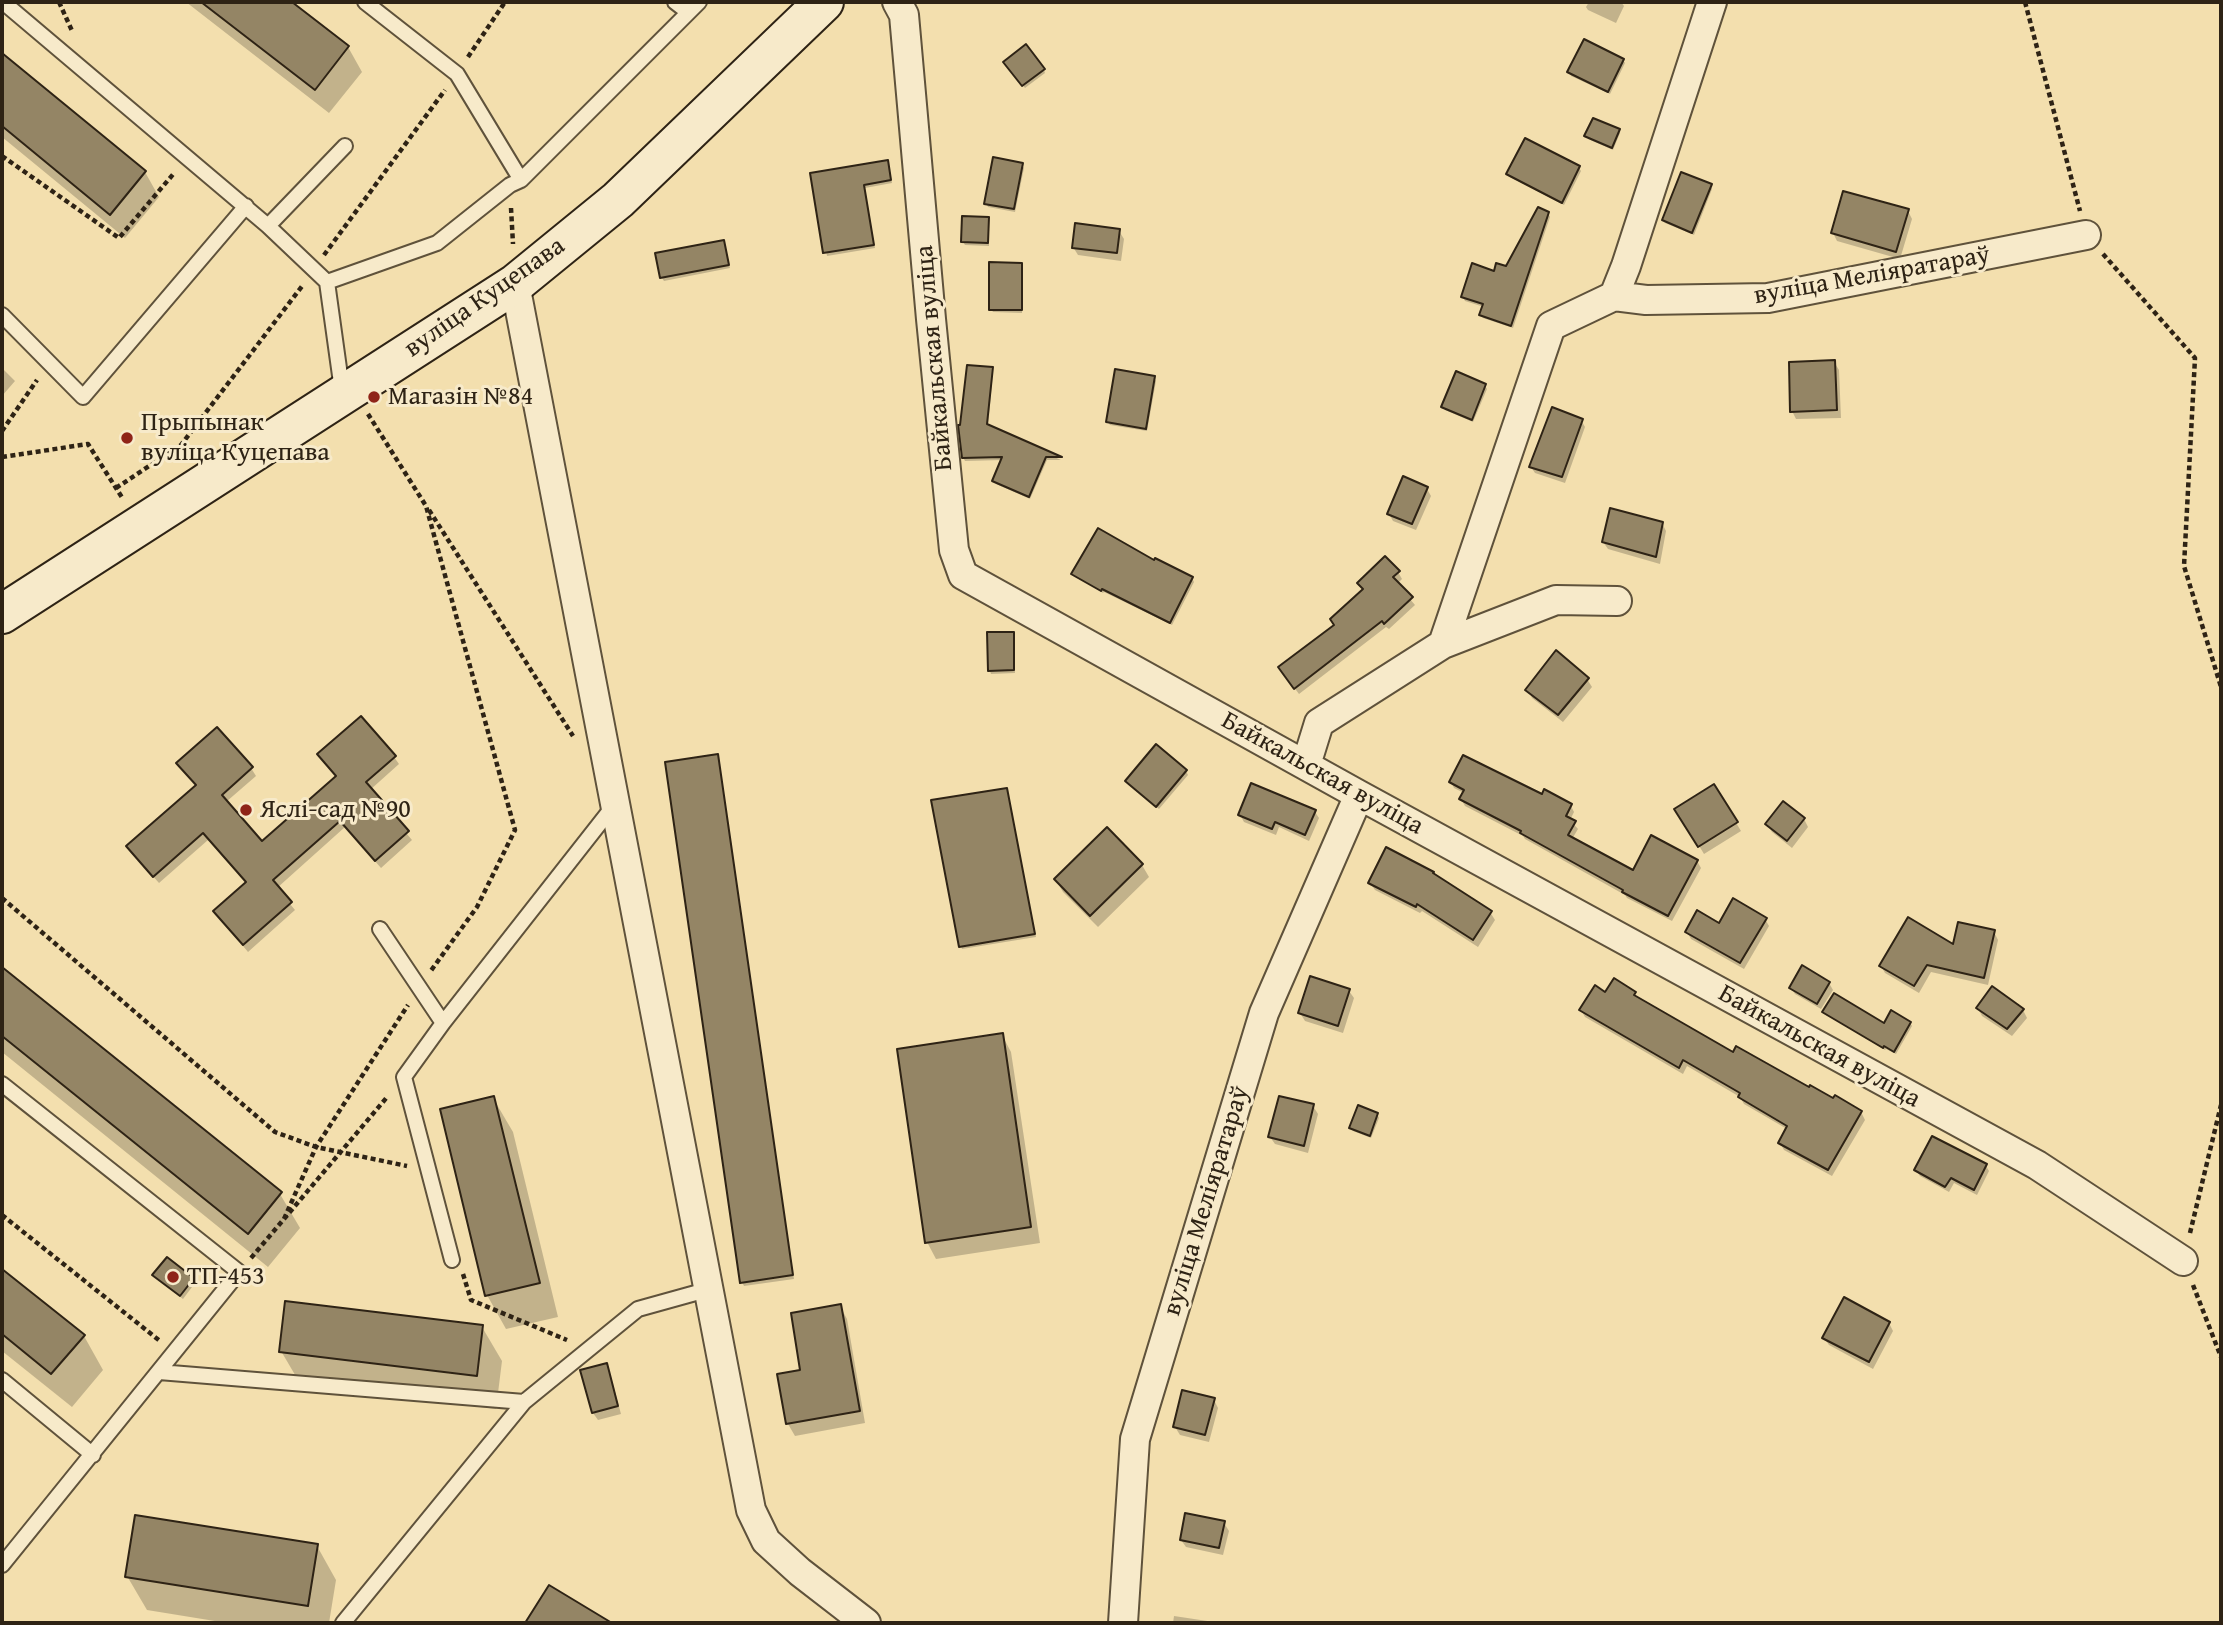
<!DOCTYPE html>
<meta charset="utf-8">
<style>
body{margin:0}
#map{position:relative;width:2223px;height:1625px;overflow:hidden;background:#f3dfae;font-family:"Gentium Book Plus",serif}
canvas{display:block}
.frame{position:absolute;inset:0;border:4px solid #2e2315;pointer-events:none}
</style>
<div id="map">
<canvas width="2223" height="1625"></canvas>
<div class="frame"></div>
</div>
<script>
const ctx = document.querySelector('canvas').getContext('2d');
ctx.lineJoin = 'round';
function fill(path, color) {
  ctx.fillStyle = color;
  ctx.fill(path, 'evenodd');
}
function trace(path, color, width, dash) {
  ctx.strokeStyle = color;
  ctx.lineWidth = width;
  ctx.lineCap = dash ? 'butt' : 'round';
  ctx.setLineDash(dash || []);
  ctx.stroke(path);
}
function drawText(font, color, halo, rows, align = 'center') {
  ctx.font = font + ' "Gentium Book Plus",serif';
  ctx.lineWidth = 6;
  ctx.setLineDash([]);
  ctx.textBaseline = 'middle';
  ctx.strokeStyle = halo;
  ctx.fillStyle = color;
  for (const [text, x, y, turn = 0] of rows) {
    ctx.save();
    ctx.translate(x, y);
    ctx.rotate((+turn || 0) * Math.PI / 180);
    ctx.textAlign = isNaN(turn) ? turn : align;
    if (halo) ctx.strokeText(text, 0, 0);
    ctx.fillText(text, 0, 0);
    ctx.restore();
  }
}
fill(new Path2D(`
 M186,2H289L348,47L362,72L329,113Z
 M1589,2H1621L1624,6L1616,23L1588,10L1586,7Z
 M2,55L145,172L159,197L125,238L2,137Z
 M1623,60L1625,63L1610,94L1571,76L1569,72Z
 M1007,65L1044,70L1045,73L1025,88Z
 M1618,130L1620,133L1613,150L1588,139L1586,136Z
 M889,165L892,183L865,188L875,248L827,256L812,174Z
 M1022,165L1024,168L1015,212L988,207L986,203Z
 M1579,168L1581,171L1564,205L1510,177L1508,174Z
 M1710,186L1712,189L1694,235L1665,223L1663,220Z
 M1908,211L1912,219L1900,259L1837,241L1833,233Z
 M1548,213L1550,217L1513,328L1483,318L1481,315L1484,307L1465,301L1463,297L1495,273L1507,269Z
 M988,218L989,222V246L965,245L963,242Z
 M1119,231L1124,239L1121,261L1078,255L1073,247Z
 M723,242L730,268L664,281L662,278Z
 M1021,265L1023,268L1022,313L993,312L991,309Z
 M1834,362L1839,370L1841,418L1796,419L1792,411Z
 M2,368L15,381L2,396Z
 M991,369L993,372L988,427L1061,460H1047L1030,499L996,484L994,481L1003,460L965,461L963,457Z
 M1154,378L1156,381L1147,431L1110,425L1108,422Z
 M1485,386L1487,389L1473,422L1445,410L1443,407Z
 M1581,420L1585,427L1565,483L1535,473L1531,467Z
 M1427,489L1431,496L1416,530L1393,521L1389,514Z
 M1662,523L1666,531L1660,564L1608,549L1603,542Z
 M1155,563L1192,578L1194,582L1172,625L1104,592L1103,593L1073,574Z
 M1398,572L1402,579L1397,584L1415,605L1389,629L1386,627L1299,694L1284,674L1336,626L1363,590L1359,583Z
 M1013,634L1015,673L991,674L990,671Z
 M1587,679L1592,687L1563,722L1532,698L1528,690Z
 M319,755L394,757L399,764L370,790L412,840L381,868L345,827L277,888L295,910L248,952L215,912L247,884L208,840L159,883L133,854L197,786L178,763L251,768L256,776L226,802L262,843L337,778Z
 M717,756L794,1279L744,1286L742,1282Z
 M1186,771L1188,775L1159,809L1127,781Z
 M1451,782L1543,796L1571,806L1574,812L1570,820L1578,829L1572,839L1634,872L1697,861L1701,868L1672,921L1627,898L1625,895L1525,839L1523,836L1465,806L1461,799L1464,793L1454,788Z
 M1714,786L1741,831L1704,854L1677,809Z
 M1008,793L1036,937L962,949L961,946Z
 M1315,812L1319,818L1309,841L1279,827L1276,835L1244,822L1240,815Z
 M1804,819L1808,827L1792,848L1772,832L1767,824Z
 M1142,865L1149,877L1098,927L1063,892L1056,880Z
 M1370,883L1490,912L1495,920L1478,947L1422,911L1420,913L1375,890Z
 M1765,919L1769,926L1744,969L1691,939L1687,932Z
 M1994,932L1998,940L1988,985L1931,972L1919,993L1885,973L1881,966L1954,947Z
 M2,970L280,1194L300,1228L268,1267L2,1052Z
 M1615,981L1635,994L1638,1000L1733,1055L1861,1112L1865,1120L1832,1176L1784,1150L1780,1143L1787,1129L1744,1104L1740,1097L1687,1066L1683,1074L1585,1017L1581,1010L1606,994Z
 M1829,983L1833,990L1821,1009L1795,994L1791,988Z
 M1992,989L2023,1010L2027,1018L2012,1036L1982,1016L1978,1008Z
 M1349,991L1354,998L1343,1033L1305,1021L1300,1013Z
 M1824,1012L1884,1025L1910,1023L1912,1026L1896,1054L1886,1049L1885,1050Z
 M1002,1035L1011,1052L1040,1243L936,1259L927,1242Z
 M493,1098L513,1132L558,1317L506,1329L487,1295Z
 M1313,1106L1318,1114L1308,1153L1275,1144L1270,1137Z
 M1377,1114L1379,1118L1371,1138L1353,1131L1351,1128Z
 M1986,1166L1989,1171L1977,1195L1954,1183L1949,1192L1920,1176L1916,1170Z
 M167,1259L195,1283L183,1299L156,1278Z
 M2,1271L84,1336L103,1370L72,1407L2,1351Z
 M840,1306L847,1319L865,1423L795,1436L788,1424L803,1371Z
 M1889,1323L1893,1331L1873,1369L1829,1345L1824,1338Z
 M482,1327L502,1361L496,1409L301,1385L281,1351Z
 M606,1365L610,1373L621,1414L598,1420L593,1413L582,1371Z
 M1214,1400L1218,1408L1209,1442L1180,1435L1175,1427Z
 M1224,1523L1229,1531L1223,1555L1186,1547L1181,1540Z
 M317,1546L336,1580L329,1623H227L147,1610L127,1576Z
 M1174,1616L1214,1622L1215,1623H1173Z`), '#0003');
const building = new Path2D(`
 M201,2H292L349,46L315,90Z
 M1584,39L1624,59L1608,92L1567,72Z
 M1026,44L1045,69L1022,86L1003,62Z
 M2,53L146,171L110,215L2,126Z
 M1593,118L1620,129L1612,148L1584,136Z
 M1525,138L1580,166L1562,203L1506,174Z
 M993,157L1023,163L1014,209L984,204Z
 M888,160L891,180L864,185L874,245L823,253L810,173Z
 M1681,172L1712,184L1692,233L1662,220Z
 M1843,191L1909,209L1896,252L1831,233Z
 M1538,207L1549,212L1511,326L1479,315L1483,304L1461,297L1472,263L1494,271L1496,263L1506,266Z
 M962,216L989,217L988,243L961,242Z
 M1075,223L1120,229L1117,253L1072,248Z
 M724,240L729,265L660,278L655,253Z
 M989,262L1022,263V310H989Z
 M1835,360L1837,410L1790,412L1789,362Z
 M967,365L993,367L987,424L1062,457H1046L1029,497L992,481L1002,457L962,458L958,425H960Z
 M1115,369L1155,376L1146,429L1106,422Z
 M1456,371L1486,384L1472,420L1441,407Z
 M1552,407L1583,419L1562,477L1529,467Z
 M1403,476L1428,487L1412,524L1387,514Z
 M1610,508L1663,522L1656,557L1602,542Z
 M1098,528L1154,560L1155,558L1193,577L1170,623L1102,589L1101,591L1071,574Z
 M1385,556L1400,571L1393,577L1413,597L1384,624L1382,621L1294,689L1278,667L1334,625L1330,619L1363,589L1357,583Z
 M987,632H1014V670L988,671Z
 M1556,650L1589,678L1558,715L1525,690Z
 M361,716L396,756L366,782L409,831L375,861L340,821L273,880L292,902L243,945L213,911L246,882L203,833L153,877L126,846L196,785L176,763L217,727L253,767L222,795L262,841L336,776L317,754Z
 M1156,744L1187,770L1156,807L1125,781Z
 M718,754L793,1275L740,1283L665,762Z
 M1463,755L1542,794L1544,789L1572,804L1566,816L1576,821L1568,835L1633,870L1651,835L1698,860L1668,916L1622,892L1623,890L1520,833L1521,831L1459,799L1464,790L1449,782Z
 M1251,783L1316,810L1305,835L1275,822L1272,829L1238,815Z
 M1714,784L1738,822L1698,847L1674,809Z
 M1007,788L1035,934L959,947L931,800Z
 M1783,801L1805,818L1787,841L1765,824Z
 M1107,827L1143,864L1090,916L1054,879Z
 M1386,847L1434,872L1433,873L1492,911L1473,940L1417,904L1416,907L1368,883Z
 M1733,898L1767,918L1740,963L1685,932L1697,910L1719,923Z
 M1908,917L1953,944L1958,922L1995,930L1984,978L1927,965L1914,986L1879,966Z
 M1802,965L1830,982L1817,1004L1789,988Z
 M2,967L282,1192L248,1234L2,1036Z
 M1310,976L1350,989L1338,1026L1298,1013Z
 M1614,978L1636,992L1634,995L1733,1052L1736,1046L1809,1087L1810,1085L1833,1098L1835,1095L1862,1111L1828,1170L1778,1143L1787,1126L1738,1097L1740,1093L1683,1060L1679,1068L1579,1010L1595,985L1605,992Z
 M1992,986L2024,1009L2007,1029L1976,1008Z
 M1834,993L1884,1023L1891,1010L1911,1022L1894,1052L1884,1046L1883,1048L1822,1012Z
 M1003,1033L1031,1227L925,1243L897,1049Z
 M494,1096L540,1283L485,1296L440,1109Z
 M1279,1096L1314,1104L1304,1146L1268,1137Z
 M1358,1105L1378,1113L1370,1136L1349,1128Z
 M1932,1136L1987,1164L1974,1190L1951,1178L1945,1187L1914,1170Z
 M167,1257L194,1278L180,1296L152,1275Z
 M2,1269L85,1335L51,1374L2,1334Z
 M1844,1297L1890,1322L1869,1362L1822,1338Z
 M285,1301L483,1325L477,1376L279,1352Z
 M841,1304L860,1411L786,1424L777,1374L800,1370L791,1313Z
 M607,1363L618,1406L592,1413L580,1370Z
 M1182,1390L1215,1398L1205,1435L1173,1427Z
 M1185,1513L1225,1521L1219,1548L1180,1540Z
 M135,1515L318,1544L308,1606L125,1577Z
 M549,1585L612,1623H525Z`);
fill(building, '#948565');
trace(building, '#2e2315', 2);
const service = new Path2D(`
 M3,2L268,226L327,282L342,390
 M675,2L688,12
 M521,180L699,2
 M268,226L345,146
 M327,282L437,243L510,185L521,180L457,74L365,2
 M2,315L83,397L246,206
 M380,929L443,1023
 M2,1084L239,1272L2,1565
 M452,1260L404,1077L443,1023L615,804
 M159,1372L524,1402
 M2,1380L93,1455
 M343,1623L524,1402L638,1309L710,1289`);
const minor = new Path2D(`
 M897,2L904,15L931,319L954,550L963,575L1359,795L2037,1165L2183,1261
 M515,284L751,1510L766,1541L800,1572L866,1623
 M1614,296L1626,266L1712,2
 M1443,644L1551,326L1614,296L1646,300L1768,298L2086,235
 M1306,765L1319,723L1443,644L1556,600L1617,601
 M1123,1623L1135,1439L1264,1013L1359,795`);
const secondary = new Path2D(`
 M2,614L515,284L618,200L824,2`);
trace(service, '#5f523b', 18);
trace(minor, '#5f523b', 32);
trace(secondary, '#2e2315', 42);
trace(new Path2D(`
 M59,2L73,33
 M2025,2L2080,211
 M468,57L505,2
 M2,156L119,238L175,172
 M511,208L513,244
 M2103,254L2195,358L2184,566L2221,687
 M324,255L445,90
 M368,414L426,506L515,830L477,907L430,972
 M2,431L37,380
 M2,457L88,444L123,499
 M116,488L181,445L303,285
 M429,510L573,736
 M2,898L275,1132L316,1147L407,1166
 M2,1215L160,1341
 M284,1219L316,1147L408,1005
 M2190,1233L2221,1105
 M251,1258L388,1096
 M463,1274L471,1300L567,1340
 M2193,1285L2221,1357`), '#2e2315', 4.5, [5, 3.5]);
trace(service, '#f7eaca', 14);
trace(minor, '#f7eaca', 28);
trace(secondary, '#f7eaca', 38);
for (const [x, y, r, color] of [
 [374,397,7,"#8f2418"],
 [127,438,7,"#8f2418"],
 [246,810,7,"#8f2418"],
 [173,1277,7,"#8f2418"]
]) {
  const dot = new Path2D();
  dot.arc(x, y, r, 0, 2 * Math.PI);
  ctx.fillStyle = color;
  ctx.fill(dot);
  trace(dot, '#f7eaca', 2.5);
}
drawText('26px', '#2e2315', '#f7eaca', [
 ["вуліца Меліяратараў",1872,276,-10],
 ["вуліца Куцепава",485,298,-35],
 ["Байкальская вуліца",935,358,-95],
 ["Байкальская вуліца",1322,774,29],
 ["Байкальская вуліца",1819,1047,29],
 ["вуліца Меліяратараў",1207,1201,-73]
]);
drawText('26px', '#2e2315', '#f7eaca', [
 ["Магазін №84",388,397],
 ["Прыпынак",141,423],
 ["вуліца Куцепава",141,453],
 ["Яслі-сад №90",260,810],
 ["ТП-453",187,1277]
], 'left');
</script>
